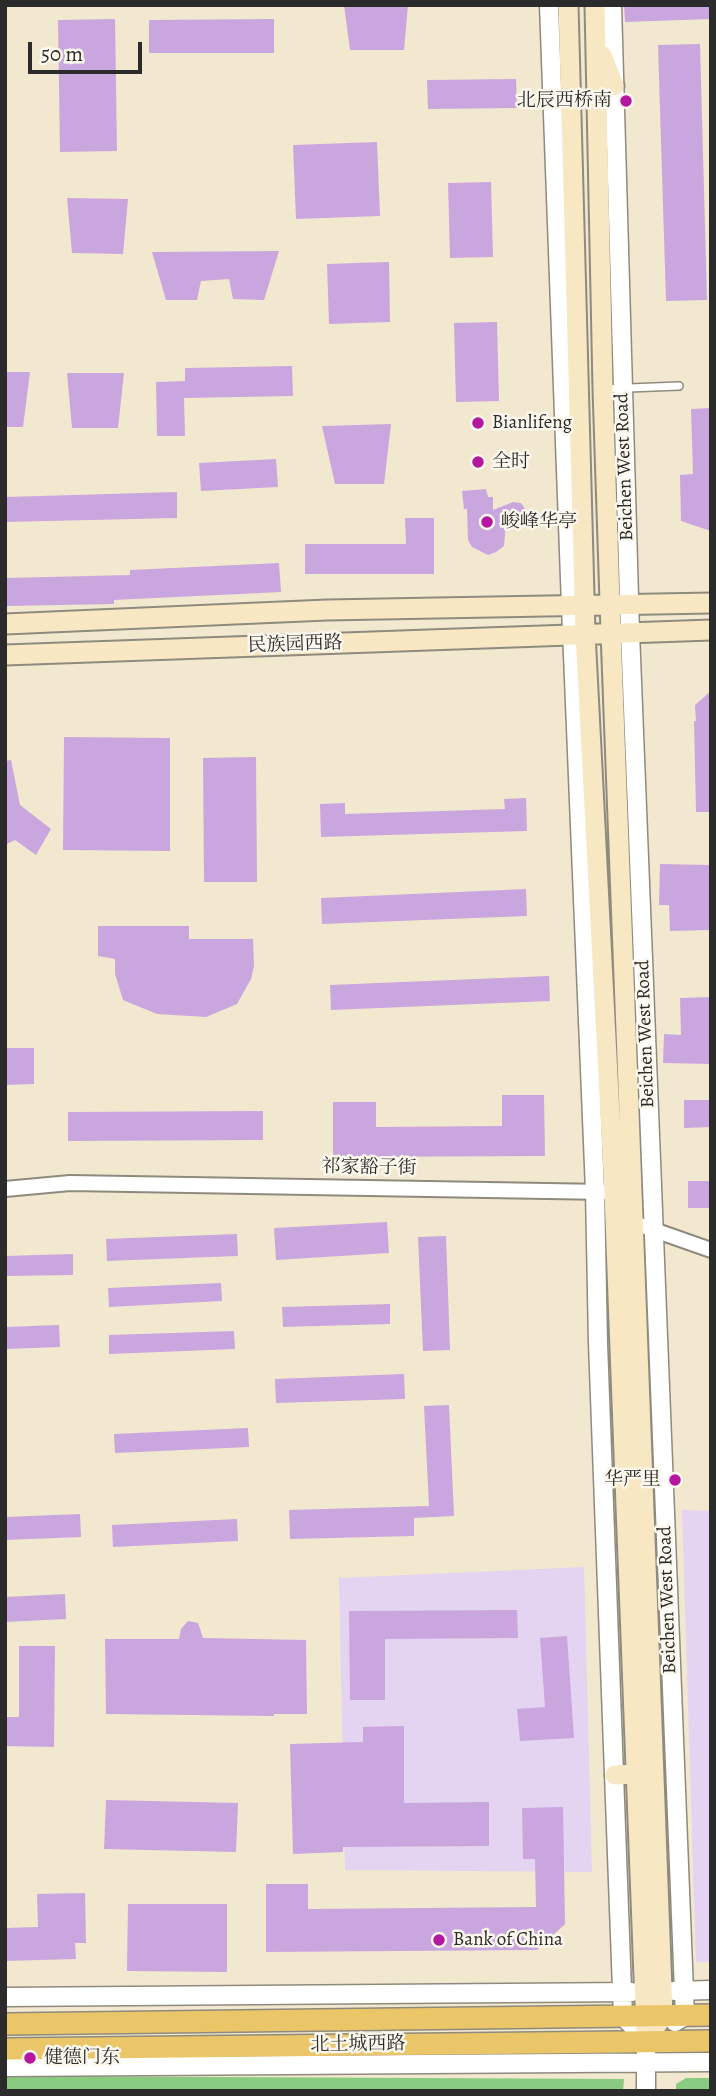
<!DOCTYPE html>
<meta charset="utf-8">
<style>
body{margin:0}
#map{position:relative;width:716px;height:2096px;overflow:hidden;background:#f2e8cf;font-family:Alegreya,serif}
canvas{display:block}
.frame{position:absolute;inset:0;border:7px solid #2b2b2b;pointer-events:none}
.scale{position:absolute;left:28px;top:42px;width:114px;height:32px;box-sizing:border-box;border:4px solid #2b2b2b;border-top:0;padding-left:9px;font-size:21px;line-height:24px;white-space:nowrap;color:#2b2b2b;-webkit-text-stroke:5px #fbf7ec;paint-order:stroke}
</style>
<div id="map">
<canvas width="716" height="2096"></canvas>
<div class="frame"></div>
<div class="scale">50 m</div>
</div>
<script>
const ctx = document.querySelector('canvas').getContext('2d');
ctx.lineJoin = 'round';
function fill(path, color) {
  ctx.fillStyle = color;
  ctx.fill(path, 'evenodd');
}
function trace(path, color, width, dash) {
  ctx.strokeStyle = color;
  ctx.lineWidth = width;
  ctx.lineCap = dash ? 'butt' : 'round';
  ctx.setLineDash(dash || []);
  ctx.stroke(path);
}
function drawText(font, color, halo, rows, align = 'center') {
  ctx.font = font + ' Alegreya,"Noto Serif SC",serif';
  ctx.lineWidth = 5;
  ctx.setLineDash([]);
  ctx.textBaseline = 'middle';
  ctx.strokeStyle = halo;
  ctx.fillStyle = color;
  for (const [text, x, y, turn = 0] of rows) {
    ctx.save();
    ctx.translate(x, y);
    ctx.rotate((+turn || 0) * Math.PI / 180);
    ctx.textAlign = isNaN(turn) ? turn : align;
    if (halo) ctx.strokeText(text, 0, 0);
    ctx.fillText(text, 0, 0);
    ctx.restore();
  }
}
fill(new Path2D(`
 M682,1510L711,1511V1962H696Z
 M584,1567L592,1872L345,1870L339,1578Z`), '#e4d3f1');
fill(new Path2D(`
 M5,2076L624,2079L623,2091H5Z
 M686,2078H711V2091H676V2084Z`), '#8acb82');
fill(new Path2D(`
 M344,5H408L404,50H350Z
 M624,5H711V19L625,22Z
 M115,19L117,151L60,152L58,20Z
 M274,19V53H149V20Z
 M700,44L707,300L666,301L658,45Z
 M516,79L517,108L428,109L427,80Z
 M377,142L380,216L296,219L293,145Z
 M491,182L493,257L450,258L448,183Z
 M67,198L128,199L123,254L72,253Z
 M279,251L264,300L233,299L229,279L201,281L197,300H166L152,252Z
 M389,262L390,322L329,324L327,264Z
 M497,322L499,401L456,402L454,323Z
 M292,366L293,396L184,398L185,436H157L156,382L185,381V368Z
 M5,372H30L23,427H5Z
 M67,373H124L118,428H72Z
 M711,408V531L681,521L680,475L693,474L691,409Z
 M391,424L384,484H335L322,426Z
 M276,459L278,487L201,491L199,463Z
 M486,489L488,497H493V510L513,502L521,503L525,509V516L521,521L506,523L504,546L496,552L488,555L472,547L468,540L467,509H464L462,491Z
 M177,492V518L5,522V497Z
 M405,518H434V574H305V544H406Z
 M279,563L281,592L114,600V604L5,606V578L130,575V570Z
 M711,691V812H696L694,721H696L695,705Z
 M64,737L170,738V851L63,850Z
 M256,757L257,882H204L203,758Z
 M11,760L20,805L51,829L36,855L15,840L5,845V761Z
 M526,798L527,831L321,837L320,804L345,803V814L505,809L504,799Z
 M660,864L711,865V930L670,931L669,905H659Z
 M526,889L527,916L322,924L321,898Z
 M98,926H189V939H253L254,966L251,979L237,1004L206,1017L157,1014L123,1000L115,974V959L98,956Z
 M549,976L550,1001L331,1010L330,985Z
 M711,997V1064L663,1063L664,1034L681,1035L680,998Z
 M5,1048H34V1084L5,1085Z
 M502,1095H544L545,1156L333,1157V1102H376V1127L502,1126Z
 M684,1100H711V1127L684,1128Z
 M263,1111V1140L68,1141V1112Z
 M688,1181H711V1208H688Z
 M387,1222L389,1253L276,1260L274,1228Z
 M237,1234L238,1256L107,1261L106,1239Z
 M446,1236L450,1350L423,1351L418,1237Z
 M73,1254V1275L5,1276V1256Z
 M221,1283L222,1301L109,1307L108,1288Z
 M390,1304V1324L283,1327L282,1307Z
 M59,1325L60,1347L5,1349V1327Z
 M234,1331L235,1349L109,1354V1335Z
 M404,1374L405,1399L276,1403L275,1379Z
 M449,1405L454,1516L414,1518V1536L290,1539L289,1510L429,1506L424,1406Z
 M248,1428L249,1447L115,1453L114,1434Z
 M80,1514L81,1537L5,1540V1517Z
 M237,1519L238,1541L113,1547L112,1525Z
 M65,1594L66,1619L5,1622V1597Z
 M517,1610L518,1638L385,1639V1700H350L349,1611Z
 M188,1621L198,1623L203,1638L306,1640L307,1714H274V1716L106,1714L105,1639H179L181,1629Z
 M567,1636L574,1738L520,1741L517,1709L545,1707L540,1638Z
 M19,1646H55L54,1747L5,1746V1717H19Z
 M404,1726V1803L489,1802V1846L343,1847V1852L293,1854L290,1744L363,1742V1727Z
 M106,1800L238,1803L236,1852L104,1849Z
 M563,1807L565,1924L537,1950L266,1952V1884H308V1909L536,1907L535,1859H523L522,1808Z
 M85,1893L86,1943H75L76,1959L5,1961V1928L38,1927L37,1894Z
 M128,1904H227V1972L127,1971Z`), '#caa6de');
const service = new Path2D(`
 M604,389L679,386`);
const minor = new Path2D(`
 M5,1189L70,1183L606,1192
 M629,1217L634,1223L711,1250`);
const tertiary = new Path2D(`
 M549,5L571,606L595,1191L598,1343L623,2016L646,2041
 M612,5L630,632L685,2016L675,2022
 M674,1991L711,1990
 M5,1997L632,1992
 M5,2067L711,2062
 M646,2091V2052`);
const secondary = new Path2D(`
 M568,5L585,633L614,1192L646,2030
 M595,5L603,389L611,632L663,2016L646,2041
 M602,55L614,86
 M5,624L327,610L711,603
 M5,655L711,630
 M615,1775L636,1774`);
const primary = new Path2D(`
 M5,2024L711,2015
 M5,2049L711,2041`);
trace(service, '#8e8a7d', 10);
trace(minor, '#8e8a7d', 18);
trace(tertiary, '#8e8a7d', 21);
trace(secondary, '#8e8a7d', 23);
trace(primary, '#8e8a7d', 24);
trace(service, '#fff', 7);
trace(minor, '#fff', 14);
trace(tertiary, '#fff', 18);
trace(secondary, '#f7e8c3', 19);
trace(primary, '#ebc669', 21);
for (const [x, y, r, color] of [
 [626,101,7,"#b5179e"],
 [478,423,7,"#b5179e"],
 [478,462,7,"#b5179e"],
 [487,522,7,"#b5179e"],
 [675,1480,7,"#b5179e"],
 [439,1940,7,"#b5179e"],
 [30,2058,7,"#b5179e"]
]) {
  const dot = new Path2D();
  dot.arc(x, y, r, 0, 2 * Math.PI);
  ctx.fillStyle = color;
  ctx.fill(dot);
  trace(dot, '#fbf7ec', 2.5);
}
drawText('19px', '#2b2b2b', '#fbf7ec', [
 ["北辰西桥南",612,101,"right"],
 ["Bianlifeng",492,423],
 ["全时",492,462],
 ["峻峰华亭",501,522],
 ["华严里",661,1480,"right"],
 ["Bank of China",453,1940],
 ["健德门东",44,2058]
], 'left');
drawText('19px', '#2b2b2b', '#fbf7ec', [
 ["Beichen West Road",625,467,-92],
 ["民族园西路",295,645,-2],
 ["Beichen West Road",646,1034,-92],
 ["祁家豁子街",369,1168,1],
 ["Beichen West Road",668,1600,-92],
 ["北土城西路",358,2045,-1]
]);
</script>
